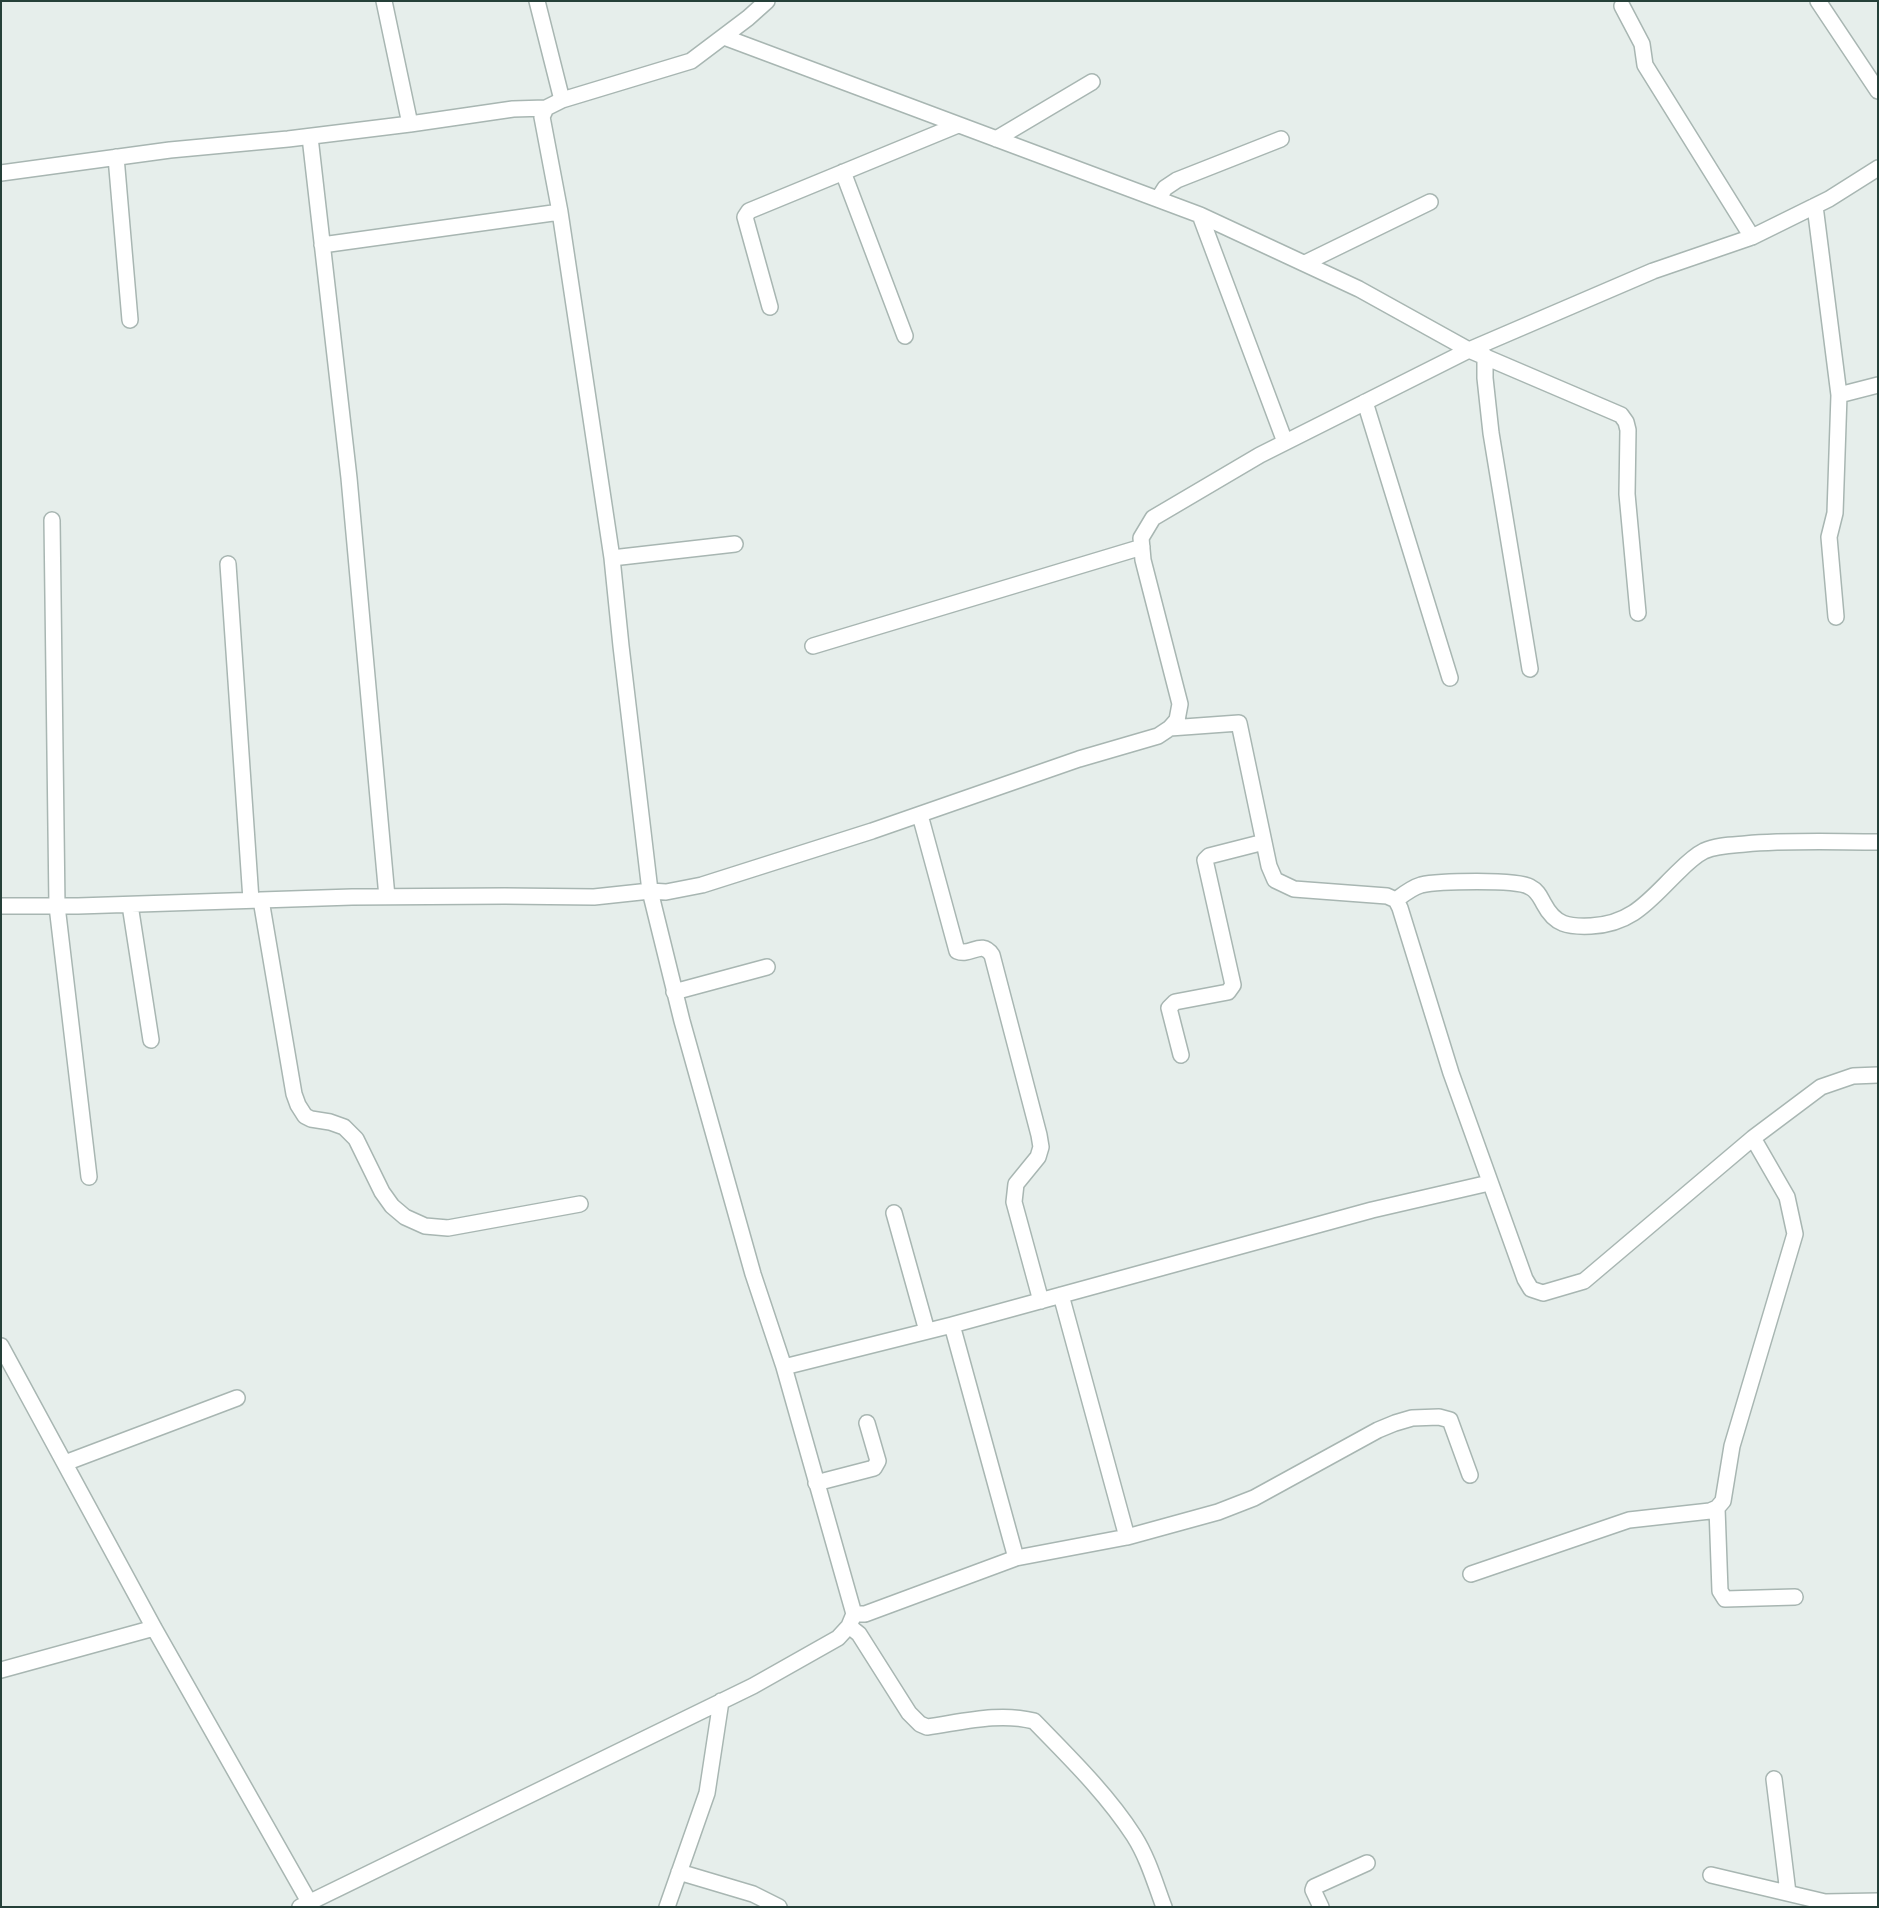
<!DOCTYPE html>
<style>
body{margin:0}
#map{position:relative;width:1879px;height:1908px;overflow:hidden;background:#e6eeeb;font-family:"Fira Sans Condensed",sans-serif}
canvas{display:block}
.frame{position:absolute;inset:0;border:2px solid #254039;pointer-events:none}
</style>
<div id="map">
<canvas width="1879" height="1908"></canvas>
<div class="frame"></div>
</div>
<script>
const ctx = document.querySelector('canvas').getContext('2d');
ctx.lineJoin = 'round';
function trace(path, color, width, dash) {
  ctx.strokeStyle = color;
  ctx.lineWidth = width;
  ctx.lineCap = dash ? 'butt' : 'round';
  ctx.setLineDash(dash || []);
  ctx.stroke(path);
}
const minor = new Path2D(`
 M384,1L410,124
 M537,1L562,100
 M1818,1L1878,91
 M1622,6L1642,44L1645,65L1752,237
 M724,37L1200,215L1359,289L1469,350L1621,415L1626,422L1628,430L1627,494L1638,613
 M310,137L349,478L387,897
 M996,139L1092,82
 M116,157L130,320
 M843,172L905,336
 M1,173L170,150L288,139L410,124L513,109L546,108
 M1158,199L1165,188L1177,180L1281,139
 M1815,206L1839,395L1835,513L1829,537L1836,617
 M1200,215L1285,442
 M322,245L560,212
 M1305,263L1430,202
 M770,307L745,217L749,211L958,125
 M1485,356V378L1491,433L1530,669
 M1839,395L1878,385
 M1365,402L1450,678
 M52,520L57,906L89,1177
 M612,558L735,544
 M228,564L251,900
 M813,646L1142,547
 M1170,728L1239,723L1269,866L1275,880L1294,889L1387,896L1396,900L1400,908L1451,1073L1525,1279L1531,1289L1543,1293L1584,1281L1753,1138L1821,1087L1853,1076L1878,1075
 M920,815L957,951C971,957 981,939 992,955L1039,1135L1041,1147L1038,1157L1016,1184L1014,1202L1041,1301
 M261,900L294,1094L298,1105L305,1116L311,1119L330,1122L344,1127L356,1139L382,1192L392,1206L405,1217L425,1226L448,1228L580,1204
 M1396,900C1404,894 1411,888 1421,885C1438,881 1517,879 1530,887C1538,891 1540,897 1544,904C1555,925 1568,927 1591,926C1633,924 1650,899 1678,872C1686,864 1694,856 1704,851C1717,845 1732,845 1745,844C1789,840 1833,842 1878,842
 M130,905L151,1040
 M1,906H78L352,897L505,896L594,897L650,891L666,892L702,885L872,831L1079,759L1158,736L1170,728L1177,720L1180,704L1143,560L1141,538L1153,518L1260,455L1469,350L1653,271L1752,237L1829,199L1878,168
 M674,992L767,967
 M1181,1055L1169,1008L1175,1002L1228,992L1233,985L1205,860L1209,856L1264,842
 M894,1213L927,1331
 M1061,1295L1127,1537
 M952,1325L1016,1558
 M1,1346L154,1628L312,1907
 M784,1367L952,1325L1372,1210L1489,1183
 M65,1463L237,1398
 M816,1483L874,1468L878,1461L867,1423
 M1717,1508L1720,1591L1725,1599L1795,1597
 M1471,1574L1629,1520L1710,1511L1717,1508L1723,1501L1732,1446L1795,1234L1787,1197L1753,1138
 M854,1614H865L1016,1558L1127,1537L1218,1512L1254,1498L1378,1430L1395,1423L1412,1418L1439,1417L1450,1420L1470,1475
 M849,1626L859,1634L909,1713L920,1724L927,1727C963,1722 999,1712 1034,1721C1069,1757 1107,1794 1134,1836C1148,1858 1155,1883 1164,1907
 M1,1670L154,1628
 M1774,1779L1788,1893
 M679,1872L753,1894L779,1907
 M1711,1875L1825,1902L1878,1901
 M300,1907L753,1686L838,1638L849,1626L854,1614L784,1367L753,1274L682,1021L650,891L621,646L612,558L560,212L542,117L546,108L562,100L691,61L748,18L767,1
 M667,1907L707,1793L721,1701
 M1321,1907L1313,1890L1314,1887L1367,1863`);
trace(minor, '#a8b6b2', 18);
trace(minor, '#fff', 15);
</script>
